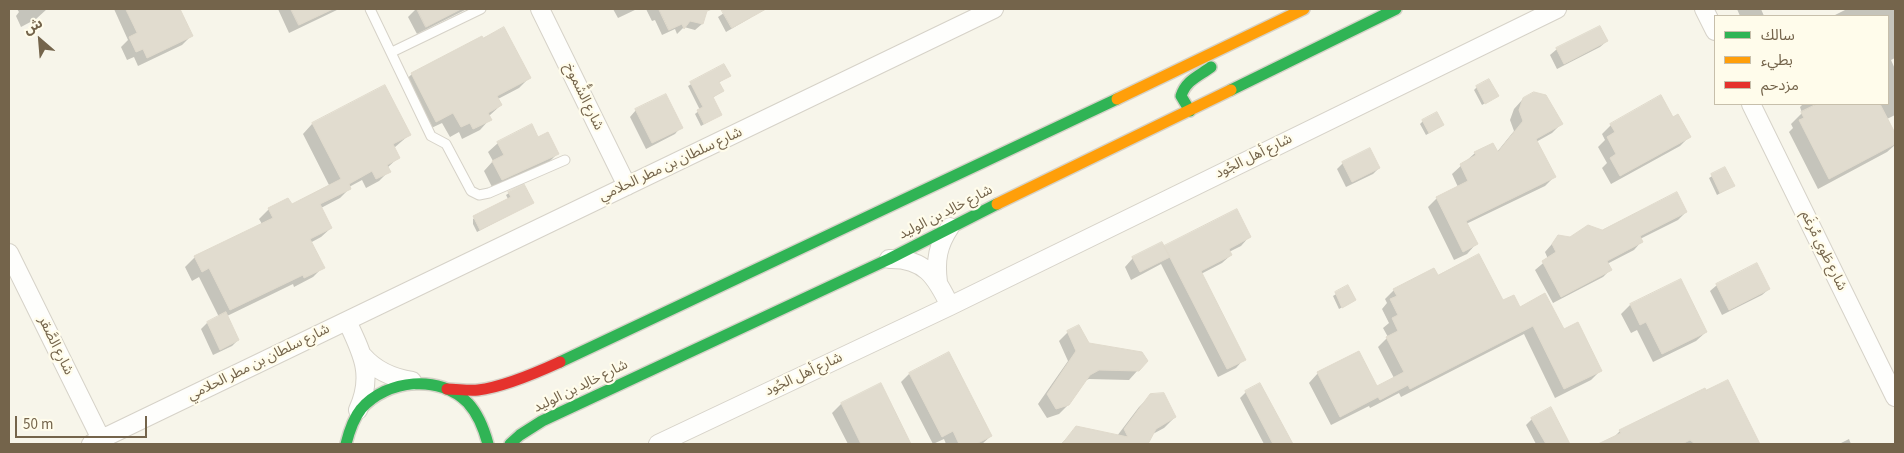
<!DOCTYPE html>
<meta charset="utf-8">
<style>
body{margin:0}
#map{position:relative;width:1904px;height:453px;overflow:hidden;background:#f7f5ea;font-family:"Source Sans 3","Noto Sans Arabic",sans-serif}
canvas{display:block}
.frame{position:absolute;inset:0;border:10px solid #74644b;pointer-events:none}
.legend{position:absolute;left:1714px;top:15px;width:175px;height:90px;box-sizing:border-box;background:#fffceb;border:1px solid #c7bfab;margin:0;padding:6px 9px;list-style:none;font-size:15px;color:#74644b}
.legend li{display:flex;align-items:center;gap:10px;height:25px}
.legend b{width:25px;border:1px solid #c7bfab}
.north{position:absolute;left:15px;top:15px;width:50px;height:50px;-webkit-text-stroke:4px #fffceb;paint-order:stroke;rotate:333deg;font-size:14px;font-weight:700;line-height:20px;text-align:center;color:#74644b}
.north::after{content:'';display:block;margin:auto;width:18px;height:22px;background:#74644b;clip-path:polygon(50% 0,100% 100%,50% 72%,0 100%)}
.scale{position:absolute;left:15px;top:416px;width:132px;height:22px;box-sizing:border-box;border:2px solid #74644b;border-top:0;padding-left:6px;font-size:15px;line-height:18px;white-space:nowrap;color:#74644b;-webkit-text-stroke:4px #fffceb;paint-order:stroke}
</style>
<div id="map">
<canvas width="1904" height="453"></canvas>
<div class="frame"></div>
<ul class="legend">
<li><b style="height:6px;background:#30b455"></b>سالك</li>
<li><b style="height:6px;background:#ff9f0a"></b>بطيء</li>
<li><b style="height:6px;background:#e5322d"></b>مزدحم</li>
</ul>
<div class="north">ش</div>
<div class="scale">50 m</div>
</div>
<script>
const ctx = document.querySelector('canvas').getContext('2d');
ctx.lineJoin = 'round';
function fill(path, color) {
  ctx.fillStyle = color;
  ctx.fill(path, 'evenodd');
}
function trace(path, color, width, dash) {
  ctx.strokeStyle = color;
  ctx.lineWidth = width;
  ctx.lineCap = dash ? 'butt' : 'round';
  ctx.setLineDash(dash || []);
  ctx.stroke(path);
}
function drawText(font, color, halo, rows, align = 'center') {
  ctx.font = font + ' "Source Sans 3","Noto Sans Arabic",sans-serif';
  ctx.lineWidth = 4.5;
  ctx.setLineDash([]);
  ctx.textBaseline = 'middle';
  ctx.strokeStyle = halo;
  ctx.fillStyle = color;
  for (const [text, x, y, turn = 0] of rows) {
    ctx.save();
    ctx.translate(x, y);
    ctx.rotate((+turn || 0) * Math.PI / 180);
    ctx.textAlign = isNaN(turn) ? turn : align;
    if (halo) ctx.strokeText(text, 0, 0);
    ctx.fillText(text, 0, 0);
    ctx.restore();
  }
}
fill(new Path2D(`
 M17,9H47L36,19L21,27L16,16L19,12Z
 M114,9H179L191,36L182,45L138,66L134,57L127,60L121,47L128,40Z
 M278,9H339L289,33Z
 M416,9H467L417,34L408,17Z
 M613,9H637L618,18Z
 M646,9H707L702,24L695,30L684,27L677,34L675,29L662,35L655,20L652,21Z
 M730,9H753L756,13L750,18L726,32L718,17Z
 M1737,9H1761L1764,16H1740Z
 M1847,9H1895V58L1891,60L1895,69V115L1887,119L1895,135V145L1887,152L1818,189L1789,132L1793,128L1791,124L1802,113L1800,107L1803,104H1888V16H1833Z
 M1607,41L1600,47L1557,69L1550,55L1557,49Z
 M723,65L729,76L718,83L723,91L712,98L720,115L701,126L695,114L700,110L688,86Z
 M412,74L529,78L519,88L498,99L501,105L489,116L490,119L480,130L462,139L459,132L450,137L442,123L425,131L401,84Z
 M1477,87L1497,96L1482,105L1474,90Z
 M1523,99L1561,124L1552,133L1536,142L1554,177L1545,186L1466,224L1476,244L1467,254L1454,260L1428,207L1437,198L1458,187L1452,174L1475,153L1497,152L1514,131L1510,120L1514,109Z
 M636,110L681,127L675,134L646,149L630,117Z
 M1672,118L1689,137L1680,146L1611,184L1602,168L1607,163L1598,147L1605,140L1602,134L1611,125Z
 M1423,121L1443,125L1426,135L1420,124Z
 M312,124L409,135L394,148L399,157L387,168L389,171L379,181L366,188L362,180L349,187L350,188L340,198L321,208L331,228L321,237L310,243L323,267L313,277L294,287L293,284L227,316L238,340L232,346L213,355L201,329L207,323L219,317L199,277L192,281L185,267L195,257L262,224L259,219L269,209L291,205L329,185L303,134Z
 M498,143L557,154L548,163L493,189L484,171L493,161L488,152Z
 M1343,163L1379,168L1373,174L1346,187L1337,169Z
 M1724,169L1733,186L1717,195L1709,178Z
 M509,193L532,203L477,232L473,224V219L508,199L506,195Z
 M1686,212L1678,220L1640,239L1641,242L1634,250L1607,264L1610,270L1603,277L1553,303L1535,270L1548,259L1545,252L1558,237L1571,238Z
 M1249,237L1241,246L1229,252L1231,255L1222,263L1201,274L1244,359L1236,368L1218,377L1161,264L1131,280L1125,267L1133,258L1164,248Z
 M1437,277L1520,309L1564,330L1600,371L1591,380L1555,398L1524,334L1401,397L1399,393L1370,408L1369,406L1331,425L1309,383L1318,373L1377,388L1394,378L1378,347L1388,337L1383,328L1389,323L1382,309L1387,303L1385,299L1394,290Z
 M1681,281L1706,332L1696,341L1653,362L1637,330L1631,333L1621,314L1630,305Z
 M1717,285L1769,289L1762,295L1722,315L1710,291Z
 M1348,287L1355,300L1339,309L1333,296Z
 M1068,332L1088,344L1138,370L1129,380L1089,379L1084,381L1068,405L1059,414L1047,418L1038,404L1068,361L1059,341Z
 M909,374L991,436L982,444H946L944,439L933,444L901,382Z
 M1728,381L1759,444H1601L1612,439L1620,431Z
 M880,385L910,444H848L832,413L841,404Z
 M1260,385L1291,444H1264L1240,398L1246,392Z
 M1151,395L1175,417L1164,428L1151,435L1147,444H1061L1077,428L1117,436L1139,407Z
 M1550,409L1569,444H1536L1526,425L1532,419Z
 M1849,439L1851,444H1839Z`), '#0003');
const building = new Path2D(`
 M126,9H180L193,36L147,58L143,49L136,52L129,37L137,33Z
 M291,9H333L299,25Z
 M417,9H461L426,27Z
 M659,9H712L707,11L703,24L690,21L684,29L682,24L669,30Z
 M721,9H766L732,28Z
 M1600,26L1608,41L1564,64L1556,48Z
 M504,27L531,78L497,96L502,105L488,113L492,120L473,129L470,123L461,127L453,113L436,122L411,73L482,36L483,38Z
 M724,64L731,76L719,82L724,91L713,97L722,115L704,124L697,110L703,107L690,82Z
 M1489,79L1499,96L1485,104L1476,86Z
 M385,85L411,135L393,144L400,158L387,165L391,172L376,179L372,171L349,184L351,189L320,204L332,228L310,239L325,268L304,278L303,275L230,310L209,268L202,272L194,256L273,218L268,208L288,198L292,204L341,179L312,123Z
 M1534,92L1546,95L1563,124L1536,139L1556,177L1466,221L1478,244L1463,252L1436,197L1468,181L1460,164L1476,155L1474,152L1493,143L1498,152L1523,121L1519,110L1523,98Z
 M666,94L683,128L652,143L635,109Z
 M1661,95L1673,117L1678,114L1691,137L1620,176L1610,158L1616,154L1607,137L1615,132L1610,124Z
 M1817,104H1880L1895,133V144L1829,179L1799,120L1804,118L1801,112Z
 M1437,112L1444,125L1429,133L1422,120Z
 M532,124L538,137L548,132L559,154L502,180L492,161L504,155L497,142Z
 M1370,148L1380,168L1352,182L1342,162Z
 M1725,167L1735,186L1720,193L1711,174Z
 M524,184L534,203L480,230L473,216L511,197L508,192Z
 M1677,192L1687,212L1640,236L1643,242L1607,261L1612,270L1561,297L1542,261L1556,252L1552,244L1558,235L1570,237L1588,225L1602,230Z
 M1237,209L1251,237L1229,249L1232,255L1201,271L1246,360L1227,369L1164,246Z
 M1162,242L1170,257L1140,272L1132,257Z
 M1479,254L1503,300L1514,295L1520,307L1545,293L1564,329L1578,322L1602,371L1564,389L1533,326L1410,389L1408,385L1380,400L1378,397L1340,417L1317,372L1359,351L1377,386L1404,372L1386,337L1398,331L1392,318L1398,315L1390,299L1397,296L1393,289L1434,268L1438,275Z
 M1757,263L1770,289L1729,310L1716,284Z
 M1681,279L1707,332L1662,354L1646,322L1640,325L1630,304Z
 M1348,285L1356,300L1342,308L1335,292Z
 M226,312L239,340L220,350L207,322Z
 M1079,325L1089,343L1142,352L1148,361L1139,371L1099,370L1090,375L1069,405L1056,409L1047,394L1076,351L1067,331Z
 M949,352L992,436L976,444H959L953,431L942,437L909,373Z
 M1728,380L1760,444H1695L1690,440L1682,444H1598L1621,433L1619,430L1705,388L1706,390Z
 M881,383L911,444H861L841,403Z
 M1260,383L1293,444H1273L1245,391Z
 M1164,393L1176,417L1156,429L1148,444H1062L1076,426L1128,437L1124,429L1150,394Z
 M1551,407L1570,444H1546L1531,418Z`);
fill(building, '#e1dccf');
trace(building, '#e0dacc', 1);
const lane = new Path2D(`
 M370,9L431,136L446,144L471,191L479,195L489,193L565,160
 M392,52L481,9`);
const street = new Path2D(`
 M540,9L627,186
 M1704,9L1715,31
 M1751,104L1895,397
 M9,253L101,439
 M889,259C925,258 936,277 950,306
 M938,282C935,260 938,245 950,227
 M347,321C362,353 374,375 358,410
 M363,356C376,371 393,378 412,381
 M91,444L994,9
 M658,444L950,306L1557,9`);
const fast = new Path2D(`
 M1231,90L1396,9
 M1190,111L1181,96C1186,80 1199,76 1211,67
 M560,362L1117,99
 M346,444C349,432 353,419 361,409C387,379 440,374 468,403C479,415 484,429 488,444
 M510,444L520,435L542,421L889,259L997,204`);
const slow = new Path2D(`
 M1117,99L1304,9
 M997,204L1231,90`);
const jam = new Path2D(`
 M447,389C457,389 468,391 478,390C504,387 536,373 560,362`);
trace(lane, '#d6d2c8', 11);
trace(street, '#d6d2c8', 20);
trace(fast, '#d6d2c8', 14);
trace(slow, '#d6d2c8', 14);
trace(jam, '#d6d2c8', 14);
trace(lane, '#fefefc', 9);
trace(street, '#fefefc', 18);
trace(fast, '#30b455', 11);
trace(slow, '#ff9f0a', 11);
trace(jam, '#e5322d', 11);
drawText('14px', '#74644b', '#fffceb', [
 ["شارع الشُّموخ",583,97,64],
 ["شارع أهل الجُود",1254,157,-26],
 ["شارع سلطان بن مطر الحلامي",671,165,-25],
 ["شارع خالِد بن الوليد",946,213,-27],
 ["شارع طَوي مُرغَم",1823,251,64],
 ["شارع الصَّقر",55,346,64],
 ["شارع سلطان بن مطر الحلامي",259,363,-26],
 ["شارع أهل الجُود",804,375,-25],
 ["شارع خالِد بن الوليد",581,387,-26]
]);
</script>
